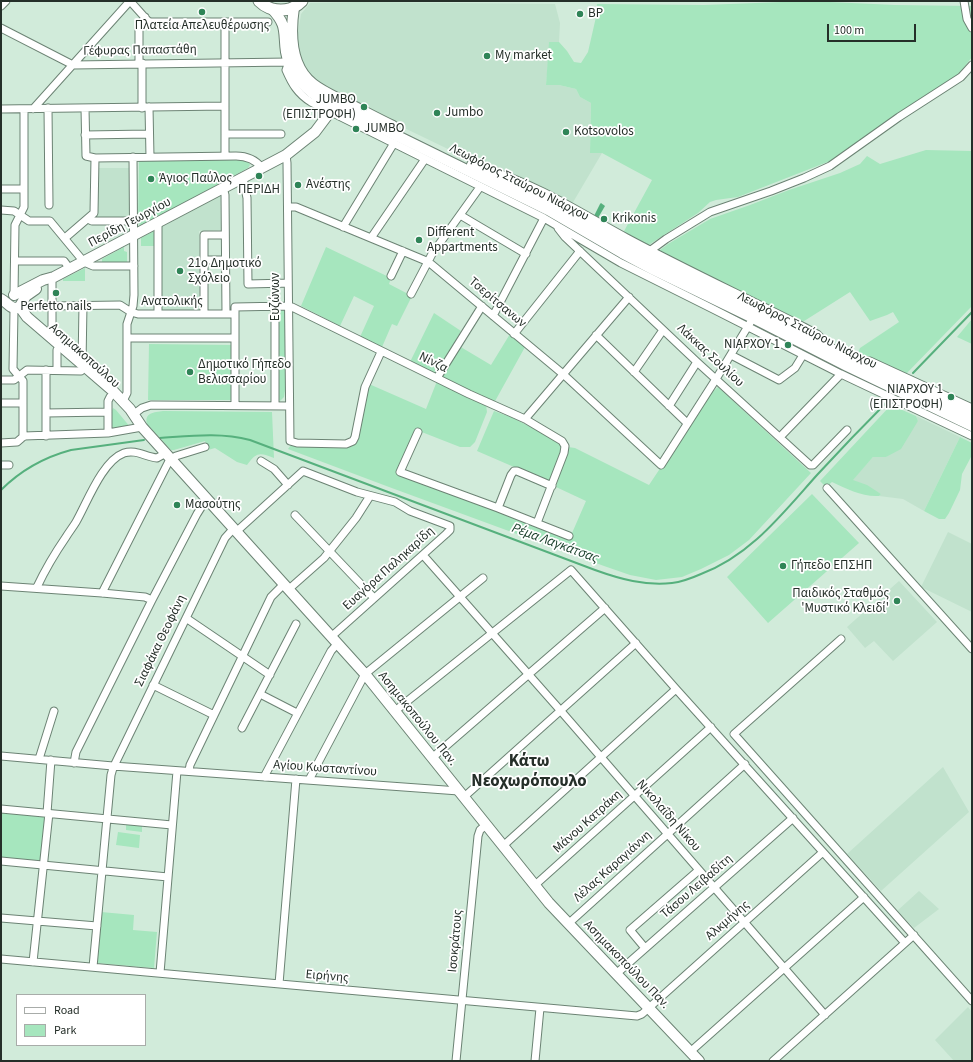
<!DOCTYPE html>
<meta charset="utf-8">
<style>
body{margin:0}
#map{position:relative;width:973px;height:1062px;overflow:hidden;background:#d1ebda;font-family:"Source Sans 3",sans-serif}
canvas{display:block}
.frame{position:absolute;inset:0;border:2px solid #252f29;pointer-events:none}
.legend{position:absolute;left:16px;top:994px;width:130px;height:52px;box-sizing:border-box;background:#fff;border:1px solid #a8aca9;margin:0;padding:5px 7px;list-style:none;font-size:12px;color:#252f29}
.legend li{display:flex;align-items:center;gap:8px;height:20px}
.legend b{width:20px;border:1px solid #a8aca9}
.scale{position:absolute;left:827px;top:24px;width:89px;height:18px;box-sizing:border-box;border:2px solid #252f29;border-top:0;padding-left:5px;font-size:12px;line-height:14px;white-space:nowrap;color:#252f29;-webkit-text-stroke:3px #fff;paint-order:stroke}
</style>
<div id="map">
<canvas width="973" height="1062"></canvas>
<div class="frame"></div>
<ul class="legend">
<li><b style="height:5px;background:#fff"></b>Road</li>
<li><b style="height:11px;background:#a6e6be"></b>Park</li>
</ul>
<div class="scale">100 m</div>
</div>
<script>
const ctx = document.querySelector('canvas').getContext('2d');
ctx.lineJoin = 'round';
function fill(path, color) {
  ctx.fillStyle = color;
  ctx.fill(path, 'evenodd');
}
function trace(path, color, width, dash) {
  ctx.strokeStyle = color;
  ctx.lineWidth = width;
  ctx.lineCap = dash ? 'butt' : 'round';
  ctx.setLineDash(dash || []);
  ctx.stroke(path);
}
function drawText(font, color, halo, rows, align = 'center') {
  ctx.font = font + ' "Source Sans 3",sans-serif';
  ctx.lineWidth = 3.5;
  ctx.setLineDash([]);
  ctx.textBaseline = 'middle';
  ctx.strokeStyle = halo;
  ctx.fillStyle = color;
  for (const [text, x, y, turn = 0] of rows) {
    ctx.save();
    ctx.translate(x, y);
    ctx.rotate((+turn || 0) * Math.PI / 180);
    ctx.textAlign = isNaN(turn) ? turn : align;
    if (halo) ctx.strokeText(text, 0, 0);
    ctx.fillText(text, 0, 0);
    ctx.restore();
  }
}
fill(new Path2D(`
 M358,2L555,4L560,23L559,42H550L546,85H559L576,89L580,97L591,103L590,153H602L572,204L544,191L543,188L518,176L450,150L394,123L339,96L312,78L302,60L297,45V39L301,14L310,3Z
 M98,168H130V218L97,217Z
 M220,195L221,230L199,231V312L162,311V227Z
 M916,416L960,437L924,511L903,499L879,496L881,494L852,480L873,457H886L918,421Z
 M948,532L972,544V612L921,587Z
 M899,581L937,622L893,661L874,641L865,648L847,627Z
 M943,767L969,812L881,891L847,854Z
 M919,891L939,909L914,928L897,911Z
 M968,1007L972,1012V1061H954L935,1040Z`), '#c1e2cd');
fill(new Path2D(`
 M808,1L895,5L972,6V57L959,74L830,161L738,197L716,200L710,202L698,213L647,246L623,233L652,180L602,153H590L591,103L580,97L576,89L559,85H546L549,42H559L567,51L574,62L581,63L588,52L596,17L597,4L704,5Z
 M926,150L972,151V306L906,374L877,360L857,355L860,348L899,322L893,312L887,315L870,321L850,292L801,323L661,253L660,250L668,244L710,219L750,205L789,190L840,173L860,164L867,156L880,164Z
 M139,160H243L248,161L250,165L248,168L141,226L138,223Z
 M156,230V246H141V238Z
 M124,247V251L127,252V263H102V259Z
 M326,247L391,278L389,284L412,296L397,326L392,324L382,347L360,337L374,306L354,296L340,326L301,306Z
 M85,268V281H63V279Z
 M277,310H287V378L284,397L280,401L278,399Z
 M434,313L461,331L454,343L491,365L510,334L525,347L494,403L410,362Z
 M972,319V344L957,337Z
 M149,344L232,345V400H148Z
 M437,381L486,405L487,412L475,442L470,447H460L414,429V433L398,473L509,515L569,540L586,501L556,487L568,447L575,448L649,485L709,395L718,387L811,473L749,540L729,555L701,569L682,577L656,580L630,575L604,566L389,487L288,449L291,445L349,446L369,384L426,409Z
 M891,405L916,416L918,421L901,449L886,457H873L853,480L867,485L881,494L879,496C862,497 847,489 832,482L826,487L820,481Z
 M113,408L116,410L131,428L114,430C110,424 110,414 113,408Z
 M163,411L272,412L274,458C260,452 256,452 247,465L237,462L215,448L208,450L205,441L174,450H171L147,424C144,413 154,412 163,411Z
 M494,411L513,418L559,442L563,448L551,483L477,451Z
 M960,437L972,443V455L962,474L960,490L949,513L945,519H939L924,511Z
 M812,494L859,543L768,623L727,577Z
 M1,813L46,817L42,861L1,858Z
 M126,823L142,824V832L126,830Z
 M118,832L140,835L139,848L116,845Z
 M101,912L134,915L133,930L157,932L154,968L96,963Z`), '#a6e6be');
fill(new Path2D(`
 M601,203L605,206L598,218L594,216L600,204Z`), '#56b07d');
trace(new Path2D(`
 M913,373L972,312
 M160,438C190,436 220,432 250,440L595,570C620,579 645,586 672,583C681,582 692,578 701,574C751,555 782,514 817,475C840,450 864,425 888,401
 M1,490C20,471 45,457 71,450L144,440`), '#56b07d', 2);
const street = new Path2D(`
 M130,1L148,21L151,22H268
 M964,1L967,19L972,28
 M1,6L6,1
 M1,28L73,65L289,62L286,70C292,84 298,94 311,102L544,218L621,263L713,309L841,374L972,436
 M139,63V28L145,17
 M142,63V108
 M149,107L150,157
 M48,108L49,205
 M1,109L225,106
 M33,109L130,1
 M225,134H281
 M85,135L149,134
 M286,155L287,163L290,441L297,443L346,444L353,441L355,437L365,387L381,352
 M225,156V22
 M95,158L236,156C247,156 255,159 262,168
 M491,171C537,184 584,215 627,238C685,269 745,297 804,327L817,334L830,347
 M243,178L247,198L248,284L288,283
 M223,188L225,195L226,314
 M1,189H24
 M288,207H296L424,260L431,264L563,374L661,465L716,379L753,318
 M1,210L14,211L29,221H50L84,262L93,266H134
 M460,215L526,254
 M88,219L92,221H133
 M343,227L394,143
 M558,228L565,237L697,362L810,465H813L847,430
 M65,238L94,213L95,158L86,156L85,108
 M371,238L425,159
 M651,250L666,239L710,212L771,191L804,178L830,166L899,117L961,77L972,65
 M204,260H226
 M15,261H64L70,269
 M391,276L403,251
 M52,280V338
 M411,294L432,254L480,187
 M14,295L15,225L24,207V109
 M52,306L120,305L131,312L138,314H235V307L287,306L292,307L469,394L525,419L562,441L565,446L564,453L537,523
 M275,306V406
 M14,310L13,369L23,381V437
 M158,314V223
 M204,314V235H225
 M493,316L544,218
 M514,334L580,251
 M596,335L687,423
 M127,338H235
 M731,355L779,380L795,368L803,355
 M857,360L870,361L972,408
 M82,364L83,305
 M46,370V436
 M57,370V350
 M634,372L663,330
 M437,378L482,306
 M1,380H14L27,370L81,371
 M123,401L127,393V324L133,306L134,295L133,157
 M1,403H23
 M235,405V314
 M669,406L697,362
 M46,413L108,412
 M134,414L142,408L151,405L289,406
 M525,419L629,297
 M418,432L400,472L498,508L569,536
 M108,433V401L110,397
 M780,437L841,374
 M1,443L17,442L24,436L108,433L142,427
 M261,461L274,469L288,485
 M1,465H9
 M827,488L972,649
 M498,508L511,475L514,471H517L552,486
 M295,515L374,598
 M237,531L303,471L357,492L395,502L410,511L450,526V530L446,534L332,636
 M423,555L560,710L825,1015
 M1,586L102,593L145,597L152,600
 M37,587C45,570 55,553 66,537C69,532 73,527 76,522C87,503 102,461 124,453C136,449 145,457 157,458L166,453
 M289,589L324,558L356,518L370,496
 M102,593L168,463L176,456L205,447
 M186,618L270,675
 M841,639L734,734L972,1001
 M153,685L214,715
 M260,694L297,713
 M395,711L571,570L676,689L905,943
 M242,728L296,624
 M1,756L113,766L459,791
 M432,758L605,608
 M39,759L54,711
 M74,763L76,752L152,600L197,514L207,498
 M189,771L190,765L271,597L284,584
 M264,777L331,651L338,643
 M309,780L365,674L483,578
 M464,797L636,643
 M1,809L172,825
 M47,813L51,760
 M503,846L676,689
 M1,861L168,877
 M534,886L711,727
 M1,918L97,926
 M568,924L745,764
 M645,948L630,930L699,870
 M1,959L637,1016L642,1014L823,852
 M33,962L49,813
 M93,967L111,775L113,768L225,538L234,528
 M160,973L177,771
 M616,974L793,818
 M279,984L296,779
 M690,1052L864,897
 M456,1061L478,836L480,830L486,825
 M535,1061L540,1008
 M773,1061L914,935`);
const secondary = new Path2D(`
 M294,7C290,34 290,66 313,84C322,91 333,96 343,101C360,109 376,118 393,126
 M272,9C288,26 283,32 286,52C289,71 303,87 318,97L548,210L622,253L654,270L753,318L847,366L972,426
 M472,165L572,215L648,257L867,367L972,416
 M14,295L43,280L54,277L286,155L315,132L330,112
 M1,299C7,302 10,309 17,308L20,306L26,296L36,289
 M21,305L22,310L27,317L113,391L130,409L142,427L365,674L549,903L699,1061`);
const primary = new Path2D(`
 M259,1C271,13 291,13 302,1`);
trace(street, '#6c8374', 9);
trace(secondary, '#6c8374', 12);
trace(primary, '#6c8374', 13);
trace(street, '#fff', 7);
trace(secondary, '#fff', 10);
trace(primary, '#fff', 11);
for (const [x, y, r, color] of [
 [202,12,4,"#2f8457"],
 [580,14,4,"#2f8457"],
 [487,56,4,"#2f8457"],
 [364,107,4,"#2f8457"],
 [437,113,4,"#2f8457"],
 [356,129,4,"#2f8457"],
 [566,132,4,"#2f8457"],
 [259,176,4,"#2f8457"],
 [151,179,4,"#2f8457"],
 [298,185,4,"#2f8457"],
 [604,219,4,"#2f8457"],
 [419,240,4,"#2f8457"],
 [180,271,4,"#2f8457"],
 [56,293,4,"#2f8457"],
 [788,345,4,"#2f8457"],
 [190,372,4,"#2f8457"],
 [951,397,4,"#2f8457"],
 [177,505,4,"#2f8457"],
 [783,566,4,"#2f8457"],
 [897,601,4,"#2f8457"]
]) {
  const dot = new Path2D();
  dot.arc(x, y, r, 0, 2 * Math.PI);
  ctx.fillStyle = color;
  ctx.fill(dot);
  trace(dot, '#fff', 1.5);
}
drawText('13px', '#252f29', '#fff', [
 ["BP",588,14],
 ["Πλατεία Απελευθέρωσης",202,26,"center"],
 ["My market",495,56],
 ["JUMBO",356,100,"right"],
 ["(ΕΠΙΣΤΡΟΦΗ)",356,115,"right"],
 ["Jumbo",445,113],
 ["JUMBO",364,129],
 ["Kotsovolos",574,132],
 ["Άγιος Παύλος",159,179],
 ["Ανέστης",306,185],
 ["ΠΕΡΙΔΗ",259,190,"center"],
 ["Krikonis",612,219],
 ["Different",427,233],
 ["Appartments",427,248],
 ["21ο Δημοτικό",188,264],
 ["Σχόλειο",188,279],
 ["Perfetto nails",56,307,"center"],
 ["ΝΙΑΡΧΟΥ 1",780,345,"right"],
 ["Δημοτικό Γήπεδο",198,365],
 ["Βελισσαρίου",198,380],
 ["ΝΙΑΡΧΟΥ 1",943,390,"right"],
 ["(ΕΠΙΣΤΡΟΦΗ)",943,405,"right"],
 ["Μασούτης",185,505],
 ["Γήπεδο ΕΠΣΗΠ",791,566],
 ["Παιδικός Σταθμός",889,594,"right"],
 ["'Μυστικό Κλειδί'",889,609,"right"]
], 'left');
drawText('13px', '#252f29', '#fff', [
 ["Γέφυρας Παπαστάθη",140,51,-1],
 ["Λεωφόρος Σταύρου Νιάρχου",519,183,27],
 ["Περίδη Γεωργίου",130,223,-28],
 ["Ευζώνων",276,297,-90],
 ["Ανατολικής",172,302],
 ["Τσερίτσανων",497,303,40],
 ["Λεωφόρος Σταύρου Νιάρχου",807,331,27],
 ["Ασημακοπούλου",84,356,42],
 ["Λάκκας Σουλίου",710,356,43],
 ["Νίνζα",433,363,26],
 ["Ευαγόρα Παληκαρίδη",389,569,-42],
 ["Σιαφάκα Θεοφάνη",161,641,-64],
 ["Ασημακοπούλου Παν.",417,719,51],
 ["Αγίου Κωσταντίνου",325,769,4],
 ["Νικολαΐδη Νίκου",668,816,49],
 ["Μάνου Κατράκη",588,822,-42],
 ["Λέλας Καραγιάννη",613,867,-42],
 ["Τάσου Λειβαδίτη",697,887,-41],
 ["Αλκμήνης",728,921,-41],
 ["Ισοκράτους",456,941,-85],
 ["Ασημακοπούλου Παν.",626,965,46],
 ["Ειρήνης",327,977,5]
]);
drawText('italic 14px', '#1a402b', '#fff', [
 ["Ρέμα Λαγκάτσας",555,544,20]
]);
drawText('bold 17px', '#252f29', '#fff', [
 ["Κάτω",529,762],
 ["Νεοχωρόπουλο",529,782]
]);
</script>
